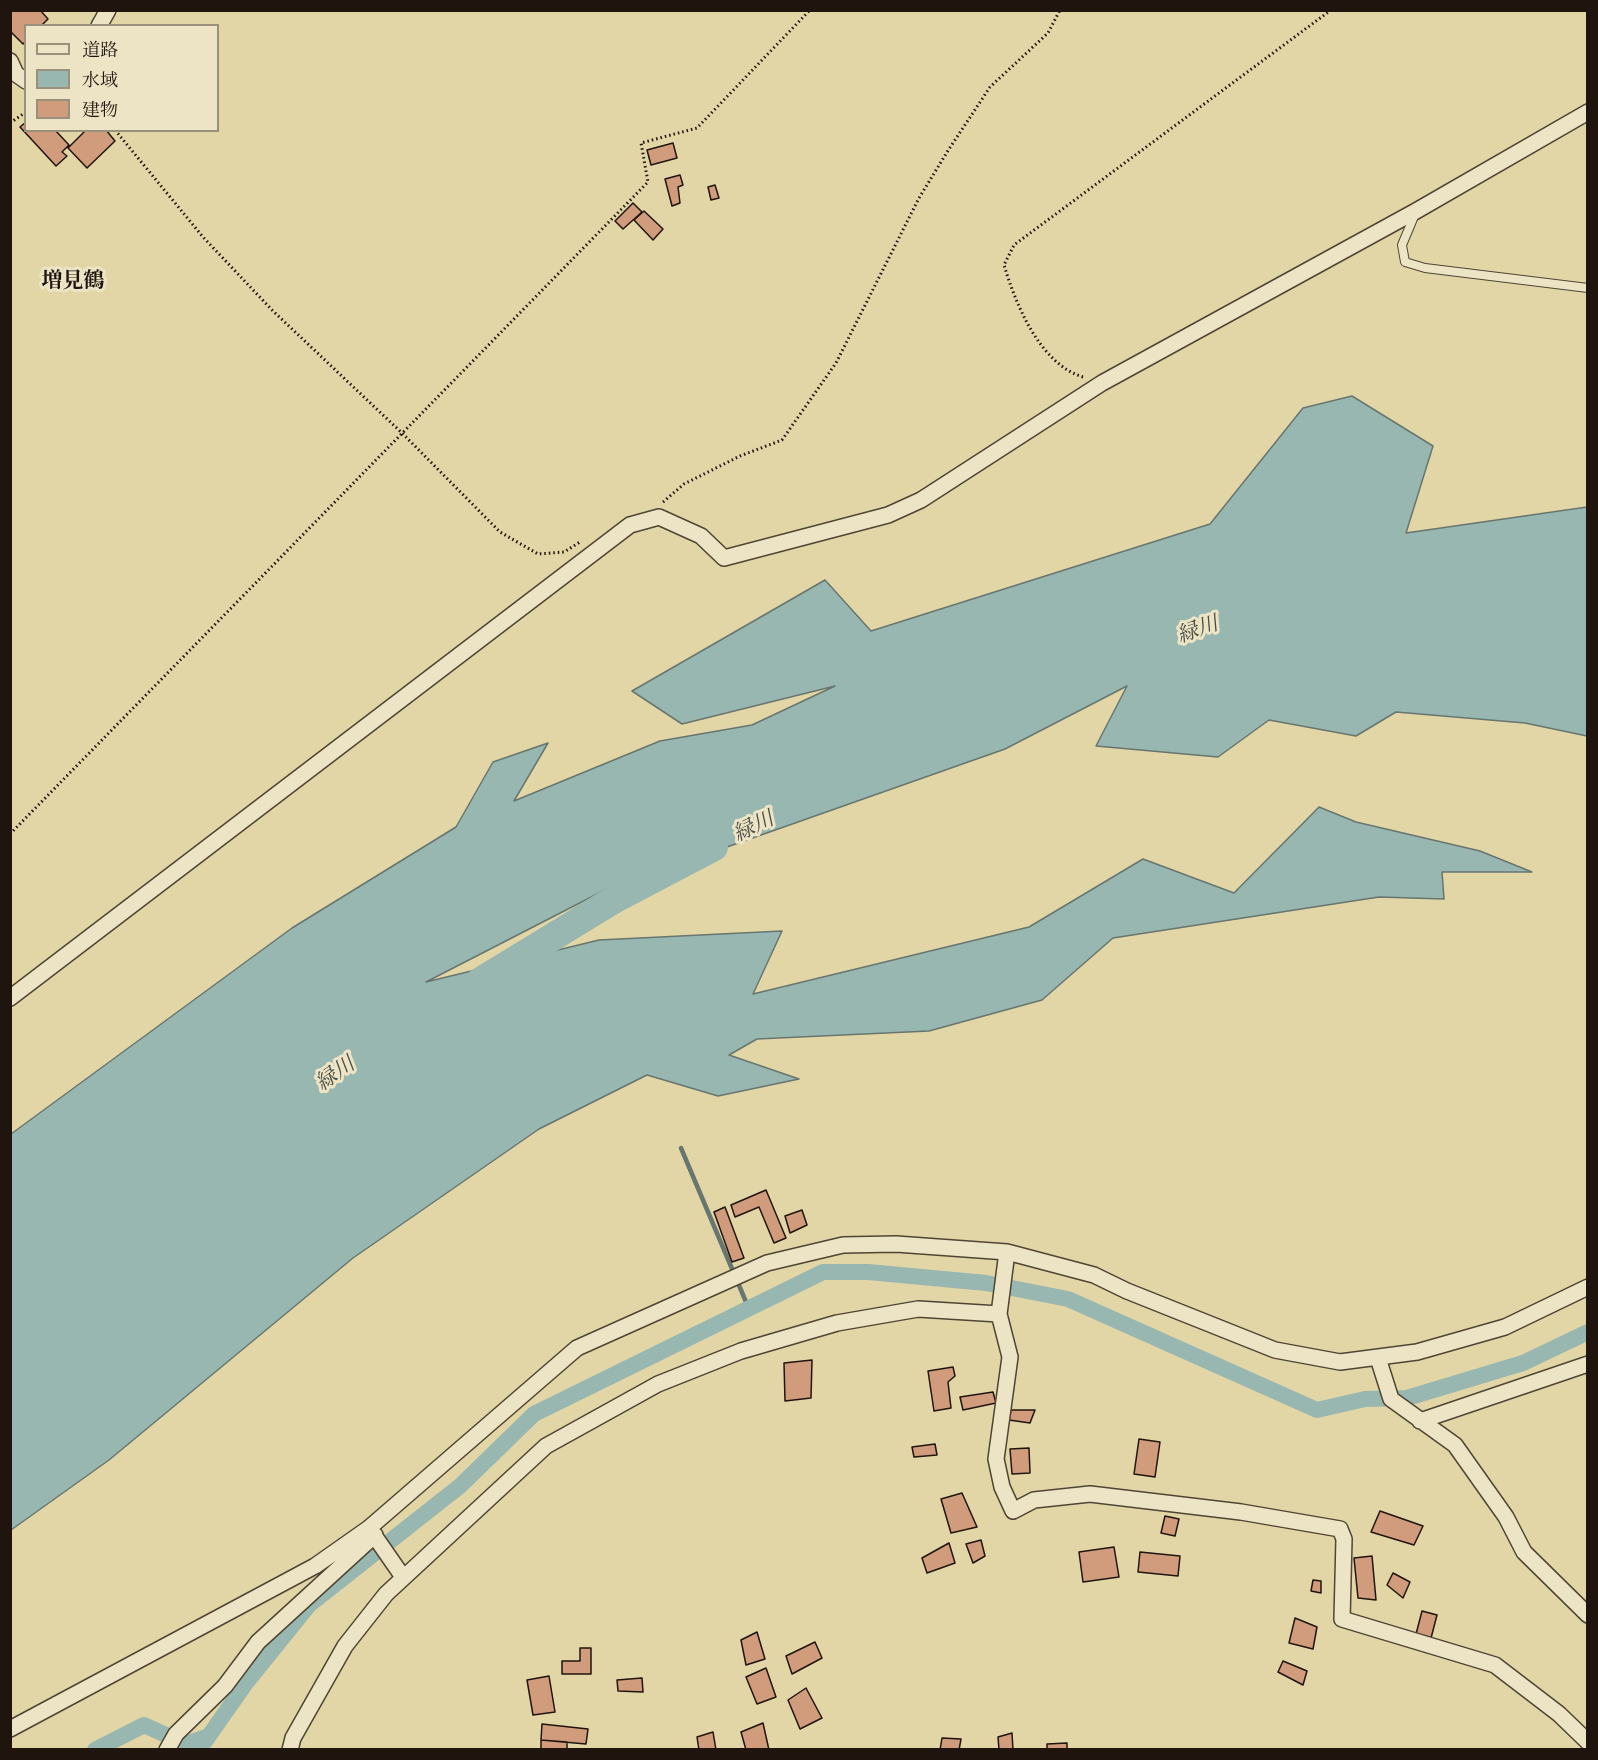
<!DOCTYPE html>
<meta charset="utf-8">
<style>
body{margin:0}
#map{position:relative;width:1598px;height:1760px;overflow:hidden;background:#e2d5a6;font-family:Cardo,"Noto Serif JP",serif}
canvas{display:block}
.frame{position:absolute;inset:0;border:12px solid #20150e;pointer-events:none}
.legend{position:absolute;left:24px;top:24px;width:195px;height:108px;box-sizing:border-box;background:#ece4c5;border:2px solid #9a917c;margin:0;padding:8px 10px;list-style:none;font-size:18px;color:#20150e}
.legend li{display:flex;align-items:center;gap:12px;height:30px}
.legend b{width:30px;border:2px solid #9a917c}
</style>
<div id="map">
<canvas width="1598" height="1760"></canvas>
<div class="frame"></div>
<ul class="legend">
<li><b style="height:8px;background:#ece4c5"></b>道路</li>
<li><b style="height:16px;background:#97b7b0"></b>水域</li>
<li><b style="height:16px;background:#d09c7c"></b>建物</li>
</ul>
</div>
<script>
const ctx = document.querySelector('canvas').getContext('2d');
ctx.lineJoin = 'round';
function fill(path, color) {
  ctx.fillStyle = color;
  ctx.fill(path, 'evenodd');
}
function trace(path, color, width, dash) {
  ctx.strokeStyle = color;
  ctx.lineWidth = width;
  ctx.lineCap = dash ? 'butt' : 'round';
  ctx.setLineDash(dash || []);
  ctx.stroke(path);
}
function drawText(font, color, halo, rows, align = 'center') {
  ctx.font = font + ' Cardo,"Noto Serif JP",serif';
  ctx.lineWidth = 6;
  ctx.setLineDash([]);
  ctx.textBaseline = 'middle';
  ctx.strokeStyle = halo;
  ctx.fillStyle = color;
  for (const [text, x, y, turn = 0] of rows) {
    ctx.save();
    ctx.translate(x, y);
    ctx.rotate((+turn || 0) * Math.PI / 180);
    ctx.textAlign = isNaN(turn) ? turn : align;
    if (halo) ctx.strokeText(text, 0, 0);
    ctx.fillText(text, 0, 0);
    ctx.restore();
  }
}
const water = new Path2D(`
 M1352,396L1433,446L1406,533L1587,507V736L1525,723L1396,712L1356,736L1269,720L1218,757L1096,746L1127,686L1005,749L605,890L426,982L599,940L782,931L753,994L1029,927L1143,859L1234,893L1319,807L1356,822L1480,851L1532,872H1442L1444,899L1379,897L1113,938L1042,1000L929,1031L757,1039L729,1055L799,1079L718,1096L647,1075L539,1129L353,1258L109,1460L11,1530V1134L292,928L456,827L493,762L548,743L514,801L660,741L752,725L835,686L682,724L632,691L825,580L871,631L1210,524L1303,408Z`);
fill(water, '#97b7b0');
trace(water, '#67766f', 1.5);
trace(new Path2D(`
 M681,1148L749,1309`), '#67766f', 4.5);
trace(new Path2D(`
 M95,1750L144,1725L186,1744L206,1737
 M199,1750L246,1683L309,1605L460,1486L534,1414L823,1272H868L986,1283L1068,1299L1317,1410L1365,1399L1407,1398L1523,1363L1588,1332`), '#97b7b0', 16);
trace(new Path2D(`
 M479,982L615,899L714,847`), '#97b7b0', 28);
const building = new Path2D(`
 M10,10H40L48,19L41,26H26V41L23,44L10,31Z
 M26,122V130H55L69,145L62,152L67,156L56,166L20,127Z
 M86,130H106L115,141L87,168L68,148Z
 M673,143L677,158L651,165L647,150Z
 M680,175L683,185L678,187L680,203L672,206L665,179Z
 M715,185L719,198L711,200L708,187Z
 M633,203L642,212L623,229L615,221Z
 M644,211L663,229L653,240L634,220Z
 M766,1190L786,1238L774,1243L759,1207L735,1217L731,1205Z
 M725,1207L744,1258L732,1262L714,1212Z
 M802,1210L807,1225L790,1233L785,1216Z
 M812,1360L811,1398L785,1401L784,1363Z
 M953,1367L955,1376L948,1382L951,1408L934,1411L928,1371Z
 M993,1392L996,1403L963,1410L960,1397Z
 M1011,1410H1035L1030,1423L1009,1420Z
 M1139,1439L1160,1442L1155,1477L1134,1474Z
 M935,1444L937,1455L914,1457L912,1447Z
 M1029,1448L1030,1473L1012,1474L1010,1449Z
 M962,1493L977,1527L951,1533L941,1499Z
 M1380,1511L1423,1526L1414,1545L1371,1532Z
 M1165,1516L1179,1519L1175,1536L1161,1533Z
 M981,1540L985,1556L973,1563L966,1544Z
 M949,1543L955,1563L927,1573L922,1558Z
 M1114,1547L1119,1577L1083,1582L1079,1552Z
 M1140,1552L1180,1556L1178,1576L1138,1572Z
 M1372,1556L1376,1600L1358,1598L1354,1558Z
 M1393,1573L1410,1582L1403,1598L1387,1585Z
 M1313,1580L1321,1581V1593L1311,1591Z
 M1422,1611L1437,1615L1430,1642L1415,1638Z
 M1295,1618L1317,1627L1313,1649L1289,1643Z
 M757,1632L765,1659L746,1665L741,1640Z
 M815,1642L822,1658L792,1674L786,1656Z
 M580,1648H591V1674H562V1661H580Z
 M1283,1661L1307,1671L1303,1685L1278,1672Z
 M766,1668L776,1697L757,1704L746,1677Z
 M549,1676L555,1712L533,1715L527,1680Z
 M642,1678L643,1692L618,1691L617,1680Z
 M806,1688L822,1718L800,1729L788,1700Z
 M763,1723L769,1750H746L741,1732Z
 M542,1724L588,1729L586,1744L541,1740Z
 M713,1732L716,1750H699L697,1737Z
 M1012,1733L1013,1750H999L998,1737Z
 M942,1738L961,1739L959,1750H940Z
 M541,1740L567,1742V1750H541Z
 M1067,1743V1750H1047V1744Z`);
fill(building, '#d09c7c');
trace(building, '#20150e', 1.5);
const service = new Path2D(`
 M1415,214L1402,245L1405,262L1425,268L1588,288`);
const minor = new Path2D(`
 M99,26L108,10
 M10,61L16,74L26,81
 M10,998L630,525L659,517L701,536L724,558L888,515L921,500L1102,383L1416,211L1588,112
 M1007,1252L999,1314L1010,1357L996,1459L1002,1487L1013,1511L1034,1500L1090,1494L1241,1512L1340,1529L1344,1539L1342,1619L1495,1665L1559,1714L1588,1742
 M1378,1358L1391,1399L1455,1445L1506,1517L1524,1552L1588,1615
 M1420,1421L1588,1364
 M369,1528L403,1577
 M10,1729L315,1566L369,1528L577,1348L767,1263L843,1245L896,1244L1007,1252L1094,1275L1127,1291L1275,1350L1340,1362L1417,1352L1505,1327L1588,1287
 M167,1750L176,1734L225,1686L258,1642L375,1535
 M290,1750L293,1738L345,1646L386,1594L546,1446L658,1384L741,1351L837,1323L918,1309L999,1314`);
trace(service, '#504534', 10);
trace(minor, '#504534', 18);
trace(new Path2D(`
 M10,123L26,112
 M115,130L203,237L272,310L402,433L500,532L538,554L564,552L580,542
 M1083,377C1040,364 1016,305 1004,265L1014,245L1331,10
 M663,502L684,484L740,456L782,440L836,363L919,198L949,149L990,87L1048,33L1060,10
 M10,834L648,182L641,143L697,128L810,10`), '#20150e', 3, [1.5, 3]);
trace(service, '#ece4c5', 8);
trace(minor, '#ece4c5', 15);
drawText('bold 21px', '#20150e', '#ece4c5', [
 ["増見鶴",73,282]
]);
drawText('italic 21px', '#4a4e47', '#ece4c5', [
 ["緑川",1198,631,-19],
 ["緑川",754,828,-26],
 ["緑川",336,1075,-35]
]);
</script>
